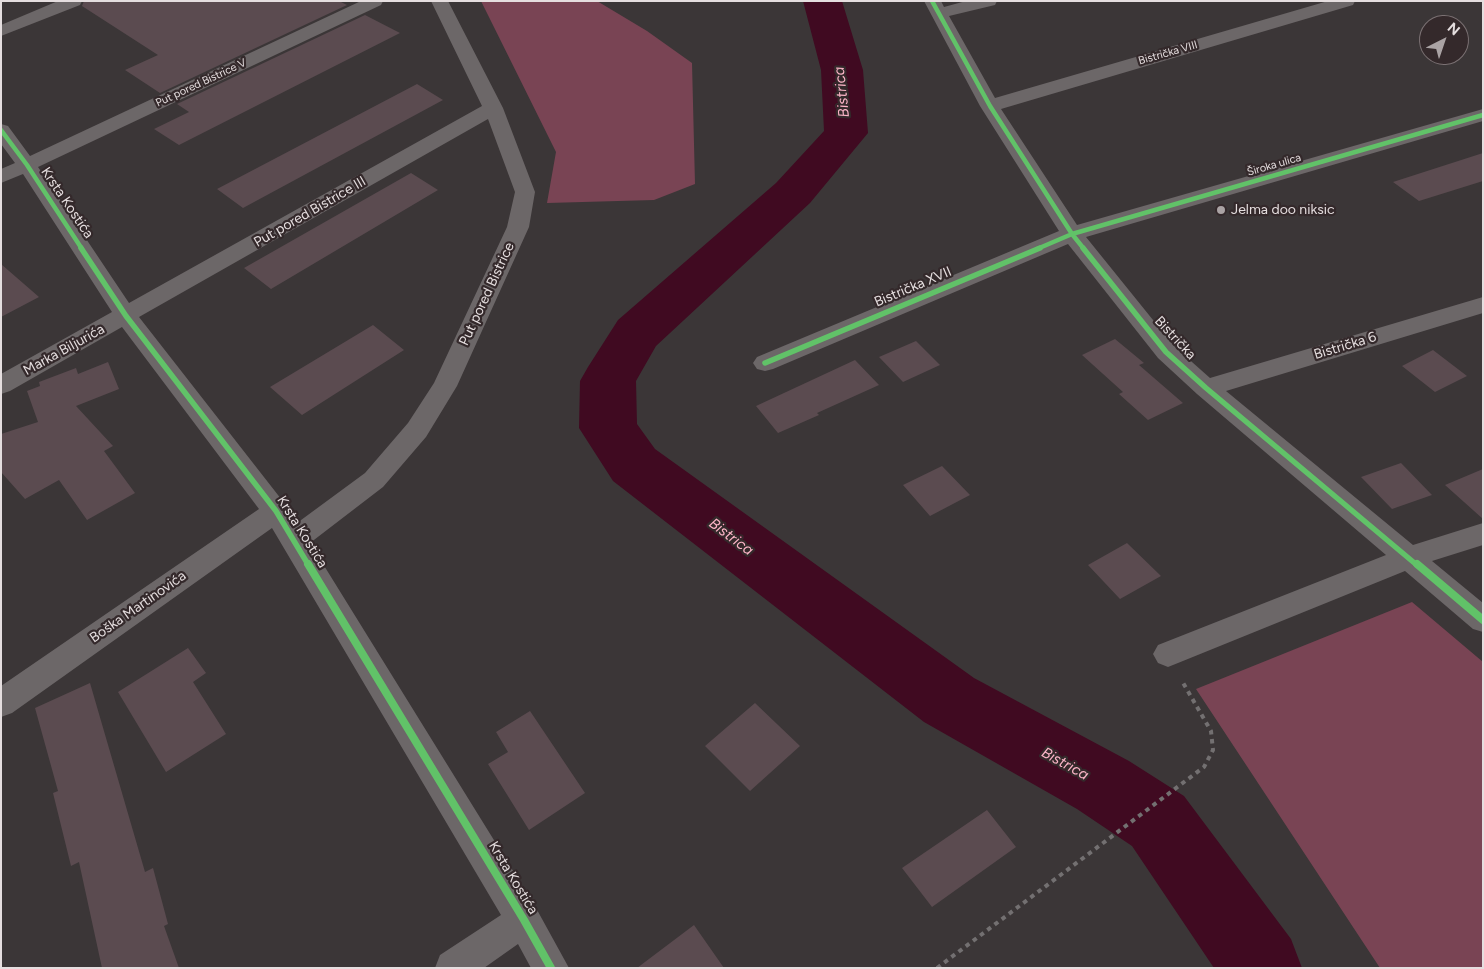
<!DOCTYPE html>
<meta charset="utf-8">
<style>
body{margin:0}
#map{position:relative;width:1484px;height:969px;overflow:hidden;background:#3b3637;font-family:Figtree,sans-serif}
canvas{display:block}
.frame{position:absolute;inset:0;border:2px solid #e5dedf;pointer-events:none}
.north{position:absolute;left:1419px;top:15px;width:50px;height:50px;box-sizing:border-box;background:#34292b;border:1px solid #7b7173;border-radius:50%;rotate:41deg;font-size:14px;font-weight:700;line-height:20px;text-align:center;color:#e5dedf}
.north::after{content:'';display:block;margin:auto;width:18px;height:22px;background:#aaa3a4;clip-path:polygon(50% 0,100% 100%,50% 72%,0 100%)}
</style>
<div id="map">
<canvas width="1484" height="969"></canvas>
<div class="frame"></div>
<div class="north">N</div>
</div>
<script>
const ctx = document.querySelector('canvas').getContext('2d');
ctx.lineJoin = 'round';
function fill(path, color) {
  ctx.fillStyle = color;
  ctx.fill(path, 'evenodd');
}
function trace(path, color, width, dash) {
  ctx.strokeStyle = color;
  ctx.lineWidth = width;
  ctx.lineCap = dash ? 'butt' : 'round';
  ctx.setLineDash(dash || []);
  ctx.stroke(path);
}
function drawText(font, color, halo, rows, align = 'center') {
  ctx.font = font + ' Figtree,sans-serif';
  ctx.lineWidth = 4.5;
  ctx.setLineDash([]);
  ctx.textBaseline = 'middle';
  ctx.strokeStyle = halo;
  ctx.fillStyle = color;
  for (const [text, x, y, turn = 0] of rows) {
    ctx.save();
    ctx.translate(x, y);
    ctx.rotate((+turn || 0) * Math.PI / 180);
    ctx.textAlign = isNaN(turn) ? turn : align;
    if (halo) ctx.strokeText(text, 0, 0);
    ctx.fillText(text, 0, 0);
    ctx.restore();
  }
}
fill(new Path2D(`
 M481,1H597L647,31L692,63L695,184L654,200L547,203L556,152Z
 M1412,602L1483,662V968H1380L1196,689Z`), '#794454');
fill(new Path2D(`
 M803,1H842L863,70L868,133L810,203L656,346L636,381L637,424L655,449L974,678L1129,761L1184,796L1291,939L1302,968H1214L1132,846L1077,809L924,722L613,481L579,428L580,381L588,367L618,320L776,183L824,131L821,70Z`), '#400a21');
fill(new Path2D(`
 M84,1H339L347,5L160,93L125,70L158,55L82,6Z
 M365,15L400,33L179,145L154,129L189,112L177,104Z
 M417,84L443,100L243,208L217,189Z
 M1483,153V181L1419,201L1393,182Z
 M411,173L438,190L271,289L244,268Z
 M1,264L39,297L1,317Z
 M373,325L404,350L302,415L270,387Z
 M1115,339L1144,363L1139,365L1183,403L1148,420L1119,394L1123,392L1082,355Z
 M916,341L940,365L903,382L879,357Z
 M1433,350L1467,376L1435,392L1402,366Z
 M855,360L879,385L817,413L819,415L778,433L756,406Z
 M108,362L119,389L76,406L113,446L104,451L135,493L87,520L59,480L25,499L1,472V434L38,422L27,391L40,386L39,382L76,368L78,374Z
 M1401,463L1432,495L1392,509L1361,477Z
 M942,466L970,495L930,516L903,485Z
 M1483,469V519L1445,485Z
 M1127,543L1161,576L1120,599L1088,565Z
 M188,648L206,673L193,682L226,734L166,772L118,692Z
 M90,683L145,872L153,868L168,924L164,926L179,968H102L79,862L71,866L53,793L58,791L35,708Z
 M755,703L800,746L750,791L705,746Z
 M530,711L585,793L529,830L488,764L508,752L496,732Z
 M987,810L1016,847L932,907L902,868Z
 M694,925L724,968H637Z`), '#5b4b50');
trace(new Path2D(`
 M937,968L1204,767L1213,750L1211,731L1182,681`), '#737071', 4, [4.5, 4.5]);
fill(new Path2D(`
 M58,1H82L80,5L1,36V25Z
 M361,1H383L381,5L38,167L129,303L482,106L431,1H448L503,108L535,192L529,227L457,386L426,437L383,487L310,543L536,908L569,968H531L518,944L484,968H435L440,955L501,915L272,528L12,713L1,717V686L259,509L122,327L10,391L1,394V374L112,312L23,174L1,183V169L15,163L1,144V124L8,126L30,156ZM488,119L515,192L507,227L434,383L408,423L365,473L297,523L285,504L139,317Z
 M924,1H941L944,7L966,1H997L995,5L949,16L995,98L1328,1H1355L1353,5L1001,109L1077,225L1483,109V121L1086,237L1174,346L1210,378L1483,297V313L1226,391L1413,545L1483,523V545L1432,561L1483,603V632L1473,629L1405,571L1178,663L1168,667L1158,663L1153,654L1158,645L1386,555L1197,394L1158,358L1068,244L773,369L765,371L757,369L753,363L757,357L1059,231L980,106Z`), '#6c6768');
trace(new Path2D(`
 M932,1L990,106L1072,234L1084,249
 M1,130L27,165L82,249
 M1037,249L1072,234L1483,115`), '#61c268', 4.5);
trace(new Path2D(`
 M81,248L126,316L276,511L309,566
 M1083,248L1166,352L1206,388L1418,566
 M765,363L1040,248`), '#61c268', 5.5);
trace(new Path2D(`
 M308,564L524,920L551,968
 M1417,564L1483,620`), '#61c268', 8);
for (const [x, y, r, color] of [
 [1221,210,5,"#aaa3a4"]
]) {
  const dot = new Path2D();
  dot.arc(x, y, r, 0, 2 * Math.PI);
  ctx.fillStyle = color;
  ctx.fill(dot);
  trace(dot, '#34292b', 2);
}
drawText('11px', '#e5dedf', '#34292b', [
 ["Bistrička VIII",1168,53,-16],
 ["Put pored Bistrice V",201,83,-25],
 ["Široka ulica",1274,165,-16]
]);
drawText('14px', '#e5dedf', '#34292b', [
 ["Krsta Kostića",67,203,56],
 ["Put pored Bistrice III",310,212,-30],
 ["Bistrička XVII",913,287,-23],
 ["Put pored Bistrice",487,294,-65],
 ["Bistrička",1175,338,47],
 ["Bistrička 6",1345,346,-17],
 ["Marka Biljurića",64,350,-29],
 ["Krsta Kostića",302,532,58],
 ["Boška Martinovića",138,607,-35],
 ["Krsta Kostića",513,878,59]
]);
drawText('14px', '#e5dedf', '#34292b', [
 ["Jelma doo niksic",1231,210]
], 'left');
drawText('italic 15px', '#fbb4c7', '#34292b', [
 ["Bistrica",842,92,-96],
 ["Bistrica",731,537,37],
 ["Bistrica",1065,764,29]
]);
</script>
